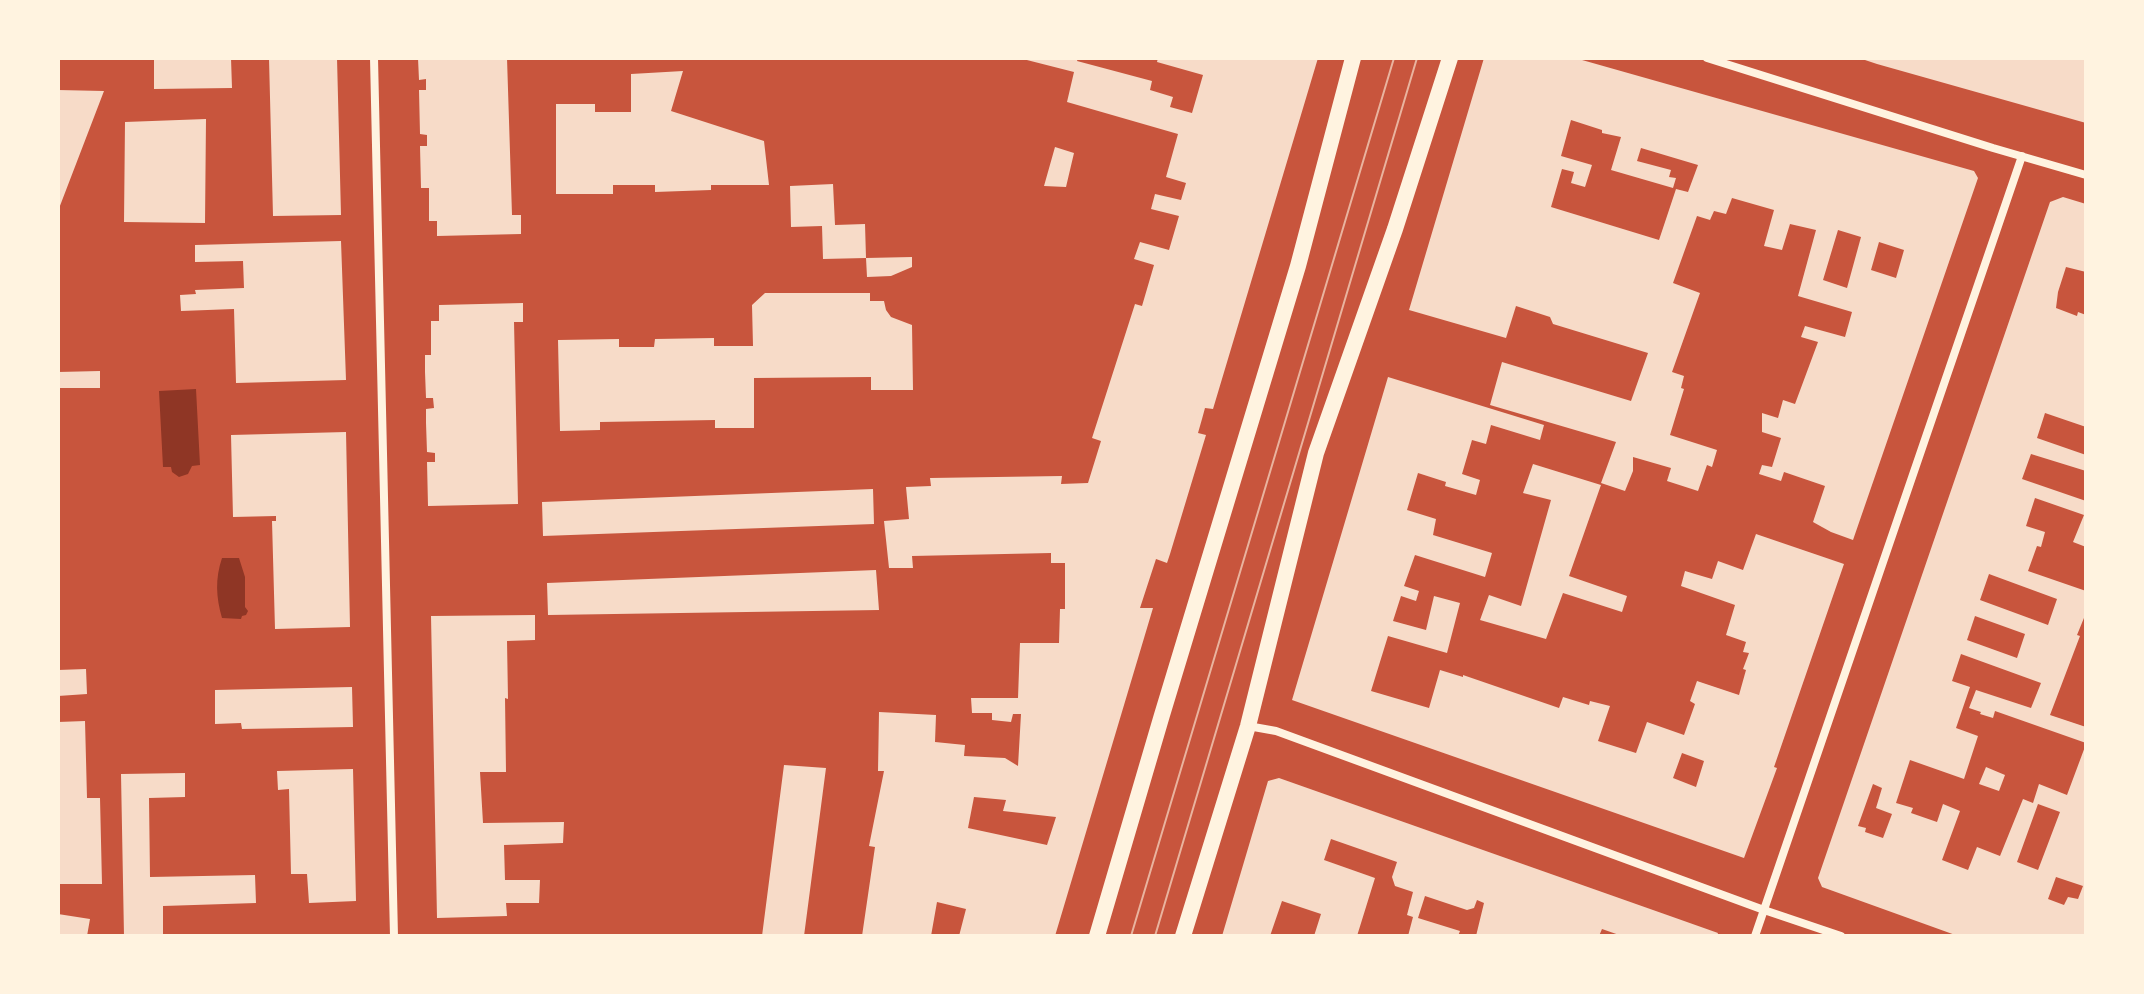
<!DOCTYPE html>
<style>
body{margin:0}
#map{position:relative;width:2144px;height:994px;overflow:hidden;background:#c8553d;font-family:"Exo 2",sans-serif}
canvas{display:block}
.frame{position:absolute;inset:0;border:60px solid #fff3e0;pointer-events:none}
</style>
<div id="map">
<canvas width="2144" height="994"></canvas>
<div class="frame"></div>
</div>
<script>
const ctx = document.querySelector('canvas').getContext('2d');
ctx.lineJoin = 'round';
function fill(path, color) {
  ctx.fillStyle = color;
  ctx.fill(path, 'evenodd');
}
function trace(path, color, width, dash) {
  ctx.strokeStyle = color;
  ctx.lineWidth = width;
  ctx.lineCap = dash ? 'butt' : 'round';
  ctx.setLineDash(dash || []);
  ctx.stroke(path);
}
fill(new Path2D(`
 M196,389L200,465L192,466L188,474L179,477L172,472L171,467H163L159,391Z
 M222,558H239L245,577V607L248,611L246,615L242,616L241,619L222,618C216,597 215,579 222,558Z`), '#8f3625');
fill(new Path2D(`
 M154,58H231L232,88L154,89Z
 M269,58H337L341,215L273,216Z
 M418,58H507L512,215H521V234L437,236V221H429V188H421L420,146H427V135L420,134L419,90H426V79L419,80Z
 M1019,58H1078L1077,61L1152,81L1150,90L1173,97L1170,107L1192,113L1203,75L1157,62L1158,58H1318L1213,409L1205,408L1202,419L1198,433L1206,435L1170,554L1167,563L1156,559L1140,608H1153L1055,936H959L966,909L937,902L931,936H862L875,847L869,846L884,771H878L879,712L936,715L935,742L965,745L964,756L1005,758L1018,766L1021,714H1013L1011,722L992,720V713H972L971,698H1018L1020,643H1059L1060,609H1065V563H1051V553L912,556L913,568H889L884,521L909,519L906,487L931,486L930,478L1062,476L1061,484L1088,483L1101,441L1092,438L1135,304L1142,306L1154,265L1134,259L1140,242L1169,250L1179,216L1151,209L1155,194L1181,200L1186,183L1166,177L1178,134L1067,102L1074,72ZM974,797L1006,800L1003,811L1056,817L1047,845L968,828Z
 M1484,58H1575L1974,171L1978,178L1853,540L1831,532L1813,522L1825,486L1784,472L1781,481L1759,474L1762,465L1772,467L1781,438L1762,432V413L1778,418L1783,400L1795,404L1818,342L1801,337L1805,326L1845,337L1852,312L1798,296L1816,230L1790,224L1782,250L1764,246L1774,210L1732,198L1726,214L1714,211L1710,220L1697,216L1673,283L1700,293L1672,372L1684,376L1681,388L1684,389L1670,435L1717,450L1712,467L1707,465L1698,491L1667,481L1671,468L1633,457V471L1625,491L1601,483L1616,442L1490,405L1502,362L1631,401L1648,353L1553,324L1550,317L1516,306L1506,338L1409,310ZM1571,120L1602,130V133L1621,137L1611,170L1673,188L1676,178L1669,177L1671,170L1637,161L1641,148L1698,165L1688,192L1676,189L1659,240L1551,207L1562,169L1574,172L1571,183L1585,187L1592,165L1561,156ZM1838,230L1861,237L1847,288L1823,280ZM1879,242L1904,250L1896,278L1871,270Z
 M1859,58H2086V123L1877,64Z
 M683,71L671,111L764,141L769,185H711V190L655,192V185H613V194H556V104H595V112H631V74Z
 M58,90L104,91L58,211Z
 M206,119L205,223L124,222L125,122Z
 M1055,147L1074,153L1066,187L1044,186Z
 M833,184L835,225L865,224L866,258L823,259L822,226L791,227L790,186Z
 M2063,197L2086,204V272L2066,267L2058,292L2056,308L2077,316L2078,312L2086,315V402L2084,409L2086,410V427L2045,413L2037,438L2086,455V471L2031,454L2022,479L2086,501V547L2073,542L2084,515L2035,498L2026,526L2045,532L2041,547L2037,546L2028,571L2086,591V613L2077,635L2080,636L2050,715L2086,727V743L1995,711L1993,718L1980,714L1981,712L1969,708L1976,690L2031,708L2041,683L1961,654L1952,681L1970,687L1956,728L1978,736L1964,779L1910,760L1896,803L1913,808L1911,813L1937,822L1943,804L1960,811L1942,860L1968,870L1977,847L2000,856L2023,799L2033,803L2039,784L2067,795L2086,744V934L2085,936H1958L1822,887L1818,878L2050,202ZM1989,574L2057,599L2048,625L1980,600ZM1975,616L2025,634L2017,658L1967,640ZM1873,784L1882,788L1876,808L1892,814L1883,838L1865,832L1866,828L1858,826ZM2038,804L2060,812L2038,870L2017,862ZM2056,877L2083,886L2078,899L2068,897L2064,905L2048,899Z
 M341,241L346,380L236,383L234,309L181,311L180,295L196,294L195,290L244,288L243,261L195,262V245Z
 M912,257V267L891,276L867,277L866,258Z
 M765,293H870V301H884L886,310L891,317L912,325L913,390H871V377L754,378V428H715V420L600,422V430L560,431L558,340L619,339V347H654L655,339L714,338V346H753L752,305Z
 M523,303V322H514L518,504L428,506L427,462H435V453L427,452L426,423V409L434,408L433,398H426L425,372V355H431V321H439V305Z
 M100,371V388H58V372Z
 M1388,377L1544,425L1540,440L1491,425L1486,444L1472,440L1462,474L1480,480L1476,495L1445,486L1446,482L1418,473L1407,510L1436,519L1433,535L1492,553L1485,577L1415,555L1404,586L1419,591L1416,601L1401,596L1393,621L1426,630L1434,596L1460,603L1447,653L1388,636L1371,691L1429,708L1440,670L1463,677V675L1559,708L1563,697L1589,705L1590,701L1610,706L1598,741L1636,753L1647,722L1684,735L1695,704L1690,701L1697,681L1739,695L1746,670L1743,669L1749,653L1743,652L1746,642L1726,635L1735,605L1681,586L1685,571L1712,579L1718,561L1743,570L1756,534L1844,564L1774,767L1777,768L1744,858L1292,700ZM1682,753L1704,761L1696,787L1673,778Z
 M346,432L350,627L275,629L272,521H276V516L233,517L231,435Z
 M1533,464L1601,485L1569,576L1627,596L1622,612L1563,593L1546,639L1480,620L1489,595L1521,606L1551,500L1523,493Z
 M873,489L874,524L543,536L542,502Z
 M876,570L879,610L548,615L547,583Z
 M535,615V640L507,641L508,699L505,698L506,772H480L483,823L564,822L563,843L504,845L505,880H540L539,903H506L507,916L437,918L431,616Z
 M86,669L87,694L58,696V670Z
 M352,687L353,727L242,729L241,723L215,724V690Z
 M85,721L87,798H100L102,884H58V722Z
 M784,765L826,768L804,936H762Z
 M1986,767L2005,775L1999,791L1979,784Z
 M353,769L356,901L309,903L307,874H291L289,789L278,790L277,771Z
 M185,773V797L149,798L150,877L255,875L256,903L163,906V936H124L121,774Z
 M1279,778L1670,916L1718,933L1717,936H1622L1602,929L1599,936H1476L1484,903L1477,900L1474,908L1467,910L1425,896L1418,918L1460,931L1458,936H1408L1413,917L1407,915L1413,892L1395,886L1392,877L1397,862L1331,839L1324,860L1375,878L1357,936H1314L1321,914L1282,901L1270,936H1222L1268,781Z
 M58,914L90,919L87,936H58Z`), '#f7dbc8');
trace(new Path2D(`
 M374,58L394,936
 M1707,58L1993,148L2086,175
 M1248,726L1276,731L1764,910L1841,936
 M1755,936L2022,156`), '#fff3e0', 8);
trace(new Path2D(`
 M1097,936L1162,715L1298,266L1353,58
 M1183,936L1248,726L1316,453L1395,229L1450,58`), '#fff3e0', 16);
trace(new Path2D(`
 M1131,936L1394,58
 M1155,936L1417,58`), '#e9b49f', 2);
</script>
